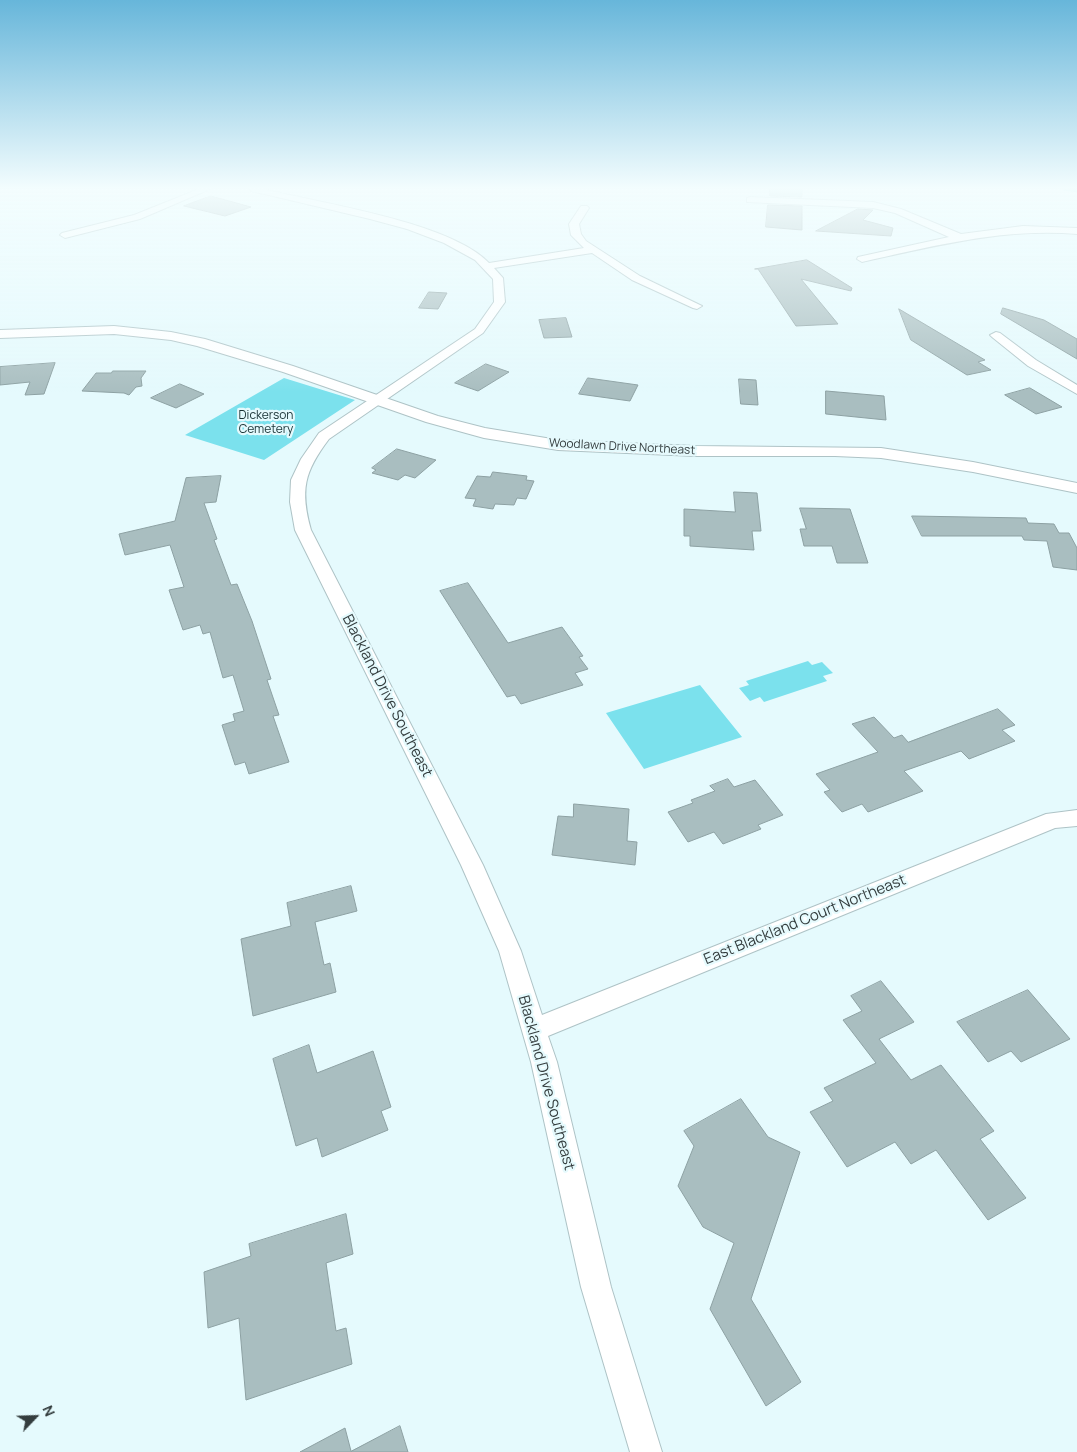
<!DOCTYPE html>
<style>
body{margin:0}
#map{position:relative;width:1077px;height:1452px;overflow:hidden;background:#e5fafd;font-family:Manrope,sans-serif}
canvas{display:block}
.north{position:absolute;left:10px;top:1392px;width:50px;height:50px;-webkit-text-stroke:4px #e5fafd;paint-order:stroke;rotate:66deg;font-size:14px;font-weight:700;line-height:20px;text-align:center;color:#343d3e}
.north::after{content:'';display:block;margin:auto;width:18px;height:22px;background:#343d3e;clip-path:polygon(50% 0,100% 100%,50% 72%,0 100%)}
</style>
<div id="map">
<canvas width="1077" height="1452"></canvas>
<div class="north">N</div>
</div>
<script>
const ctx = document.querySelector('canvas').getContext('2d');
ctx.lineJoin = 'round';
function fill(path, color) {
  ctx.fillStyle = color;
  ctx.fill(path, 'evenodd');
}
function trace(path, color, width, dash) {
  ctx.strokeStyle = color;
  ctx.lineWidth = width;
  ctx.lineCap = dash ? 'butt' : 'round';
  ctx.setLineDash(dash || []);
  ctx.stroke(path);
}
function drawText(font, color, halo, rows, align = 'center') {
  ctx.font = font + ' Manrope,sans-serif';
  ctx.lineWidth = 4.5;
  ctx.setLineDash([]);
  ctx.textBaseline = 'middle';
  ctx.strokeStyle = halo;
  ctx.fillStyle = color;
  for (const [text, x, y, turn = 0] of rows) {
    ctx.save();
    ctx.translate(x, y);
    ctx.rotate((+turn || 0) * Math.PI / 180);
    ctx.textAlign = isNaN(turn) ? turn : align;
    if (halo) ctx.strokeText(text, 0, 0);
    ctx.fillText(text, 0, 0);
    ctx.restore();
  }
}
fill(new Path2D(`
 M284,378L355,400L264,460L185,435Z
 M808,661L812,665L822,662L833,673L823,676L827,681L764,702L760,697L750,701L739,688L749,685L746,681Z
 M700,685L742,737L644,769L606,713Z`), '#7be1ed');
trace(new Path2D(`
 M1064,189L1077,191`), '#47bac6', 3);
const building = new Path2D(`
 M770,189H802V197L770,196Z
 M211,196L251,207L225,216L184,206Z
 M768,205L802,206V230L766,227Z
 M858,209L873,210L863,220L893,228L891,236L816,231Z
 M807,260L852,288L851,291L801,279L838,324L796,326L758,269H755Z
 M429,292L447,293L438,309L419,308Z
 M1003,308L1044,320L1077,339V359L1001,314Z
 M899,309L985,360L978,362L991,370L967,375L911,340Z
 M566,318L572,337L544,338L539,320Z
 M55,363L44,394L25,395L30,382L0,385V367Z
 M486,364L509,372L478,391L455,383Z
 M113,371H146L141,378L142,386L136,387L129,395L124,393L82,391L96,373H111Z
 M588,378L638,385L630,401L579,394Z
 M739,379L756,380L758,405L741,404Z
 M180,384L204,394L176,408L151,398Z
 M1030,388L1062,407L1036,414L1005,395Z
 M826,391L884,396L886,420L826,414Z
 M397,449L436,460L415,478L405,475L398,480L372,473L376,470L372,468Z
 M493,472L527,476L526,480L534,481L526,499L517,498L514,505L495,504L493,509L473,506L476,499L465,498L477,476L490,477Z
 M221,476L216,502L204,503L217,539L214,540L231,585L237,584L252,621L271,679L267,680L279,715L273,716L289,762L249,774L245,762L235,765L222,725L235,721L233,714L244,711L233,675L223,678L210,632L203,634L200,625L183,630L169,590L184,587L170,545L125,555L119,534L175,521L186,478Z
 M734,492L757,493L761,531H752L754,550L690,546V536H684V509L735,512Z
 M800,508L850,509L868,563H837L832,546H804L800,529H806Z
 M912,516L1026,518L1028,523L1054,524L1059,533H1069L1077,548V570L1053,567L1047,541L1024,540L1022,536H922Z
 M468,583L508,643L562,627L583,656L579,657L588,669L575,673L583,685L521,704L515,695L507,697L440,591Z
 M998,709L1015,725L1002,730L1015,741L969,759L961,751L904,771L923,791L868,812L862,804L842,812L824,792L830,790L816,774L878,752L852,724L874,717L894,738L902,735L908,742Z
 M728,779L734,787L755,780L783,815L758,825L761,829L723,844L714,832L688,842L668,812L693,803L691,800L715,791L710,786Z
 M574,804L629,809L627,841L637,842L635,865L552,855L558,816L573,817Z
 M351,886L357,911L315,922L324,965L330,963L336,992L253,1016L241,939L291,926L287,903Z
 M881,981L914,1022L879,1039L911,1080L941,1065L994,1131L980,1139L1026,1198L988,1220L936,1150L911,1164L895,1142L847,1167L810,1112L833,1101L824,1088L876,1063L843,1020L862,1011L851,996Z
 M1028,990L1070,1039L1021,1062L1011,1051L988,1062L957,1022Z
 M309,1045L317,1073L373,1051L391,1107L381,1111L388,1130L322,1157L317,1138L296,1146L273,1059Z
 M741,1099L768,1137L800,1152L751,1299L801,1382L766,1406L710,1309L734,1243L703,1227L678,1186L694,1146L684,1131Z
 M346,1214L353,1254L326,1263L336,1331L346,1328L352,1364L246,1400L239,1318L208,1328L204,1272L251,1256L249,1244Z
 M400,1426L408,1452H300L345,1428L351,1451Z`);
fill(building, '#a9bec0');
trace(building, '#8da1a3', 1);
const minor = new Path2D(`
 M199,189H210L140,219L65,238L60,235L62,233L134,215Z
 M250,189H263C320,203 450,222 489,263L584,248L571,235L569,224L581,206H587L589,208L579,224L581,234L586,241L640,276L702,306L697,309L693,308L632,280L592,253L494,268L503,278L505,302L483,333L329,439C304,472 300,490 311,530L483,865L521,951L542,1015L1046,814L1077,810V826L1055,828L548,1036L557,1062L611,1287L662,1452H630L581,1287L531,1062L499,951L461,865L295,530L290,502L291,480L301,459L319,433L475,329L494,302L493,279L475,260L444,243L407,229L370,219L273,196L251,191Z
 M750,197L873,202L901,209L961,234L1023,226L1077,228V234C1003,228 934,246 862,262L857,259L858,257L949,237L895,213L873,208L747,202V198Z
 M996,332L1000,333L1036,360L1077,385V394L1028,366L992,337L990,335Z`);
const tertiary = new Path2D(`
 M114,326L171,332L205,339L293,366L438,416L485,428L558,440L695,446L881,448L973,462L1077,483V493L973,472L881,458L835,456H695L558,450L484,438L426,422L283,372L197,346L171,340L114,334L0,338V330Z`);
trace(minor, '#aec3c6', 2);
trace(tertiary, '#aec3c6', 2);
fill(minor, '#fff');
fill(tertiary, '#fff');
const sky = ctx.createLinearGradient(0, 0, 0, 392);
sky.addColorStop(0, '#67b6da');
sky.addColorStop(0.48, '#f3fdfe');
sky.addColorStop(1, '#f3fdfe00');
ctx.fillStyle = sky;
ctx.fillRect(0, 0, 1077, 392);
drawText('12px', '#193235', '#e5fafd', [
 ["Dickerson",266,416],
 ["Cemetery",266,430]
]);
drawText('12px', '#343d3e', '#e5fafd', [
 ["Woodlawn Drive Northeast",622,447,3]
]);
drawText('15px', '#343d3e', '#e5fafd', [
 ["Blackland Drive Southeast",387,696,63],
 ["East Blackland Court Northeast",805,920,-22],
 ["Blackland Drive Southeast",546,1083,75]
]);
</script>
